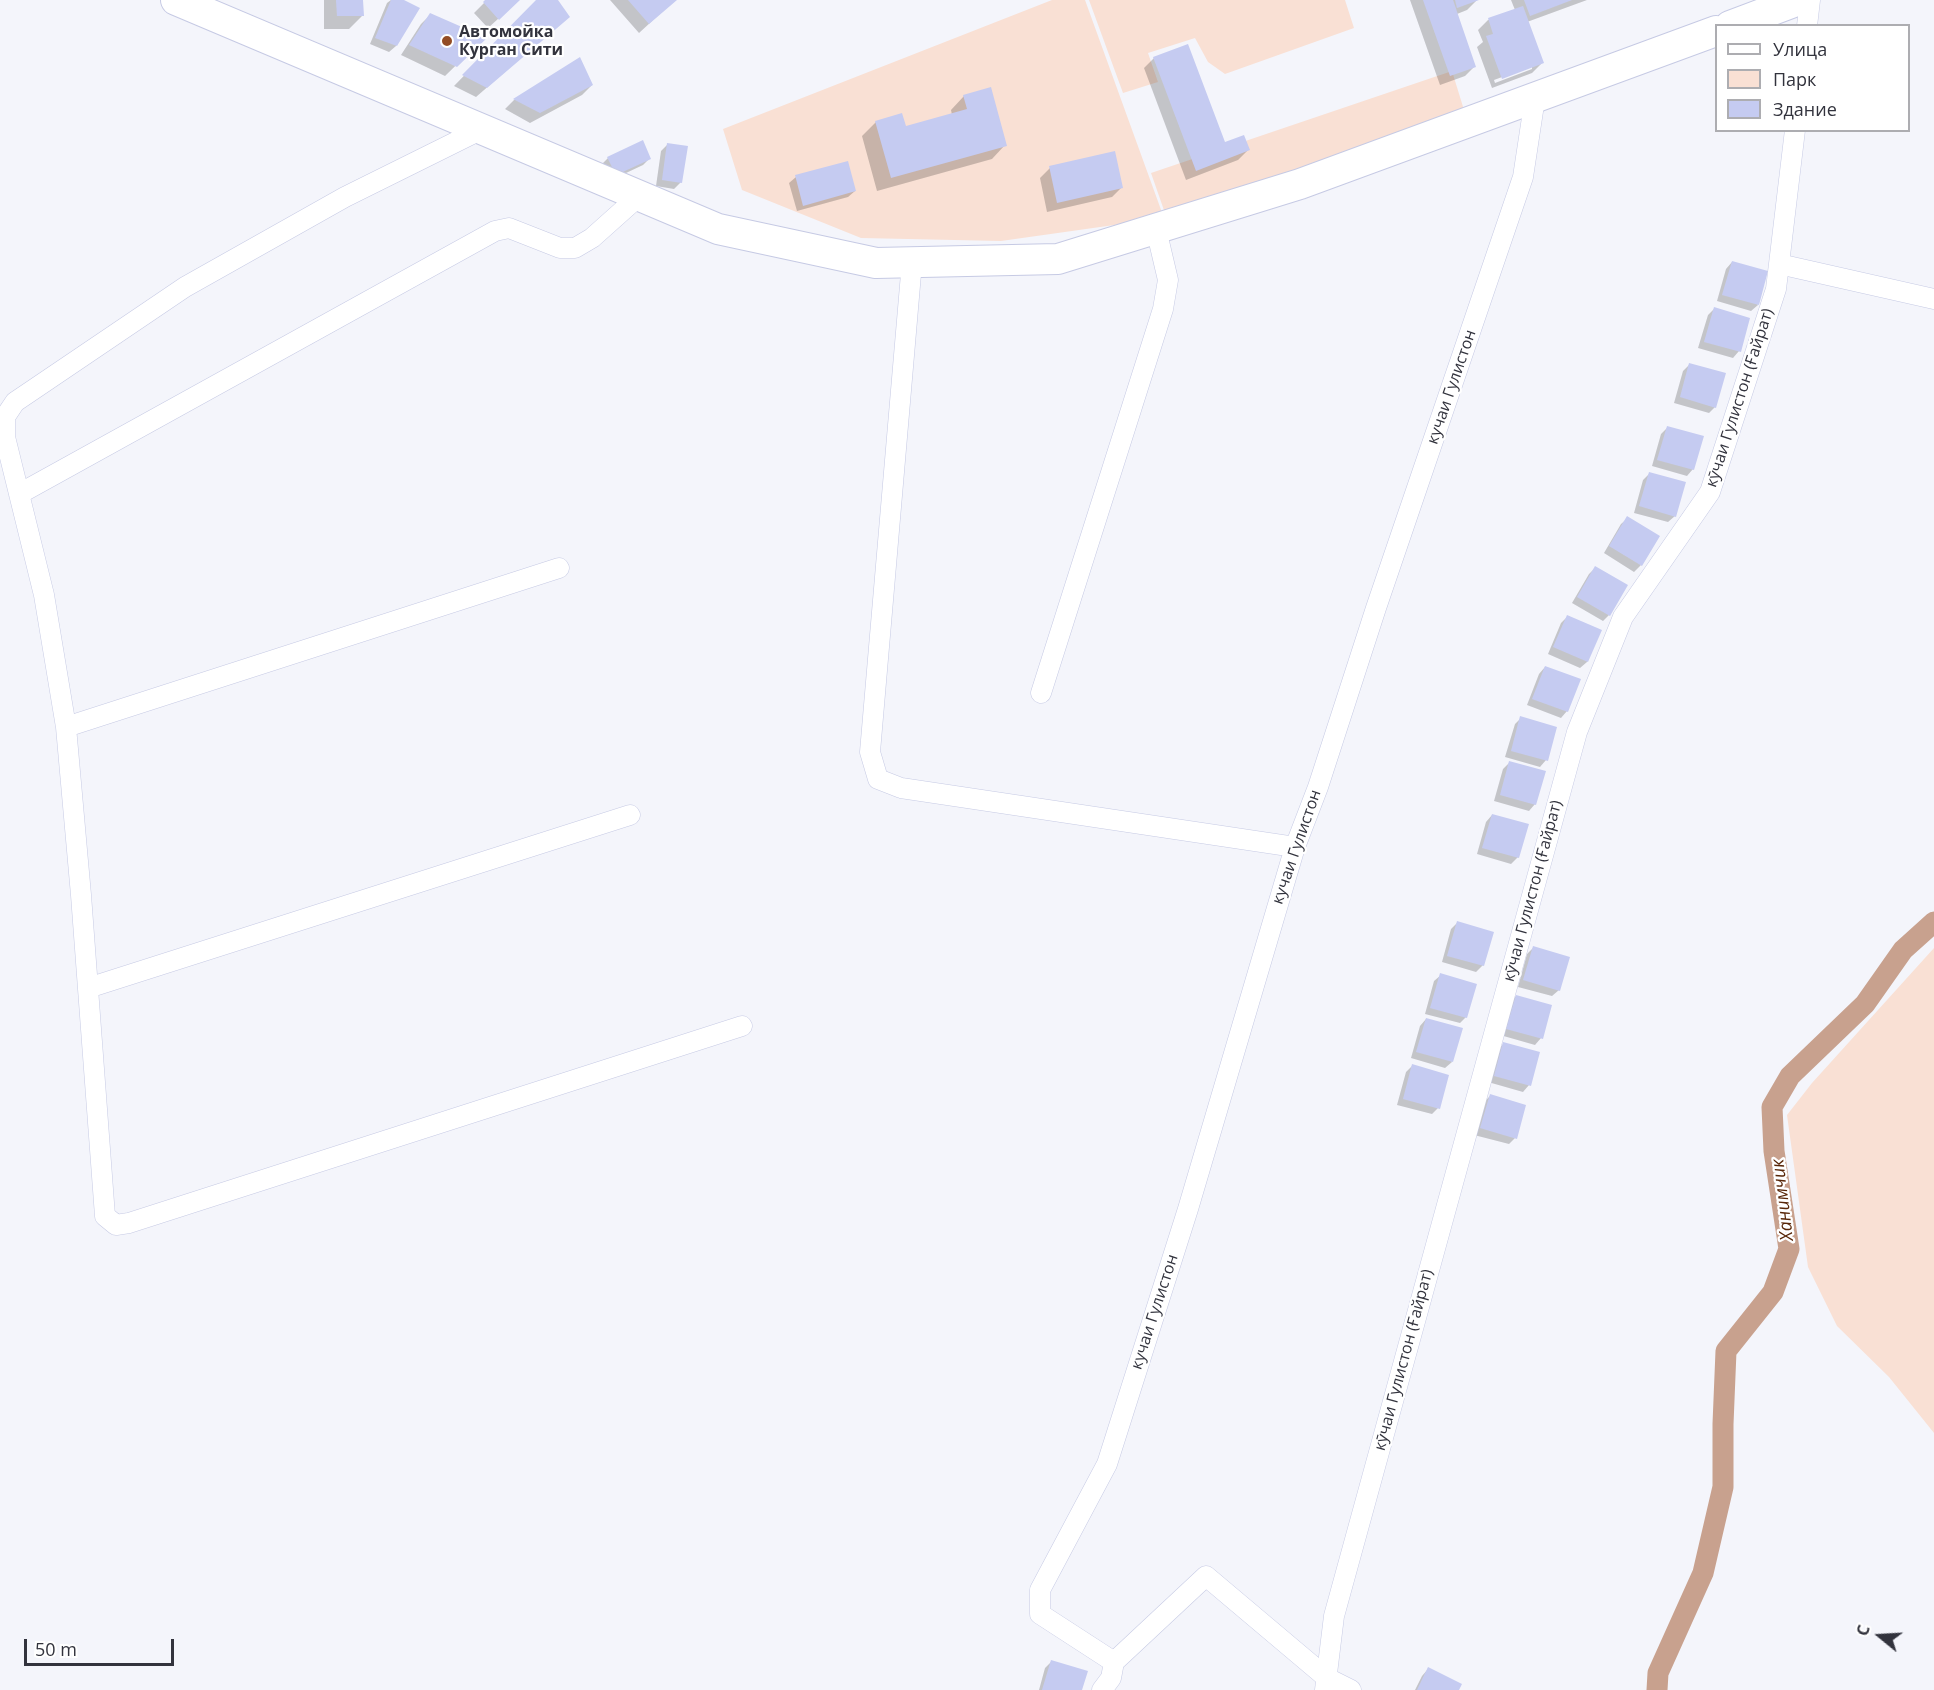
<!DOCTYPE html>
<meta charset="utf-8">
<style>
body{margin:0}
#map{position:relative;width:1934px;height:1690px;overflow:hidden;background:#f4f5fb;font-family:"Open Sans",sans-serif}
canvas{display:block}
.legend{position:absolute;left:1715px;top:24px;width:195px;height:108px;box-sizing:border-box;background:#fff;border:2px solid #adadb1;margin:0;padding:8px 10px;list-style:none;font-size:18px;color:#32333d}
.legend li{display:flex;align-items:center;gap:12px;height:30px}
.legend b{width:30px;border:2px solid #adadb1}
.north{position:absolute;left:1850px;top:1606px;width:60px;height:60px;-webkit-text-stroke:4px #fff;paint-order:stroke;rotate:288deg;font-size:16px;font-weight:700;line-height:24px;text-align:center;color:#32333d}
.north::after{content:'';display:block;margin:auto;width:21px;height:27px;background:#32333d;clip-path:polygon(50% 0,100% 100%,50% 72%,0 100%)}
.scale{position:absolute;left:24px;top:1639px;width:150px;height:27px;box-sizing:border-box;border:3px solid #32333d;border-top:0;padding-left:8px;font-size:18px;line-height:21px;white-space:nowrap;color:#32333d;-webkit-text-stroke:4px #fff;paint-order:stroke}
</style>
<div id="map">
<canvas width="1934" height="1690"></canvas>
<ul class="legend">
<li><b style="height:8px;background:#fff"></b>Улица</li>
<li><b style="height:16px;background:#f9e0d4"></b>Парк</li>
<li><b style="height:16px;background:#c5cbf1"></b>Здание</li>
</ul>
<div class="north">С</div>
<div class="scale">50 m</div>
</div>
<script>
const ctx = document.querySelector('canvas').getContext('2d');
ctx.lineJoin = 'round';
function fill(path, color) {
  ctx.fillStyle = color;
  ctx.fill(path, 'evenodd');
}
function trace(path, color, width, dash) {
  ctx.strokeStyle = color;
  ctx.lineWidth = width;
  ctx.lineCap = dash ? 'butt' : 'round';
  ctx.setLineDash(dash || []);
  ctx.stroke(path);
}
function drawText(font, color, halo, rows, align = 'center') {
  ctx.font = font + ' "Open Sans",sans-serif';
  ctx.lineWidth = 4.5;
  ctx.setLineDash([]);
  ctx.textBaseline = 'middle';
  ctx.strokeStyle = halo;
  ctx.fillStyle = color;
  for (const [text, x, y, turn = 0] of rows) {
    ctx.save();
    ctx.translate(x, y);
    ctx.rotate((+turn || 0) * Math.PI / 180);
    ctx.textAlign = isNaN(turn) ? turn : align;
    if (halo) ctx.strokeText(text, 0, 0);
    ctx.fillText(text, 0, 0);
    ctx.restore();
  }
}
fill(new Path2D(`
 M1052,0H1085L1164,218L1001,241L861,238L742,190L723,129Z
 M1089,0H1345L1354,28L1225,74L1208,62L1195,38L1148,53L1158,82L1123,93Z
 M1452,71L1464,110L1166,216L1151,173Z
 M1934,948V1433L1889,1377L1837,1326L1808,1267L1787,1115L1812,1083Z`), '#f9e0d4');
fill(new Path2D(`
 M324,0H361L362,16L349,29H324Z
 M391,0H400L396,46L389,52L370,44L387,3Z
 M487,0H519L488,28L474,13Z
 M538,0H558L557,1L568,17L476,97L454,86Z
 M610,0H675L639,33Z
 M1410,0H1477L1467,10L1457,14L1475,66L1465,76L1440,85Z
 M1511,0H1587L1527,22L1542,63L1532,73L1492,88L1477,47L1483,42L1478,30L1488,20L1515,10ZM1532,66V69L1495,83L1494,80Z
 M431,14L484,38L445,76L401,55L421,24Z
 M1154,58L1224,144L1248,150L1238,160L1186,180L1144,68Z
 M580,59L592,85L582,95L530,123L505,109L514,100Z
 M964,96L1005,145L992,159L877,191L862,136L876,122L905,128L952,115L951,110Z
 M668,144L681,182L674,189L656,186L661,151Z
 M608,158H650L643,165L609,181L602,164Z
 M1050,168L1122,187L1112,197L1047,212L1040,178Z
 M796,177L855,191L848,197L797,211L789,183Z
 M1732,262L1758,305L1751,311L1717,301L1726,269Z
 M1714,309L1739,351L1733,358L1698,348L1708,315Z
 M1689,365L1715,407L1709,413L1674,403L1683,371Z
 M1668,427L1693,469L1687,476L1652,466L1661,434Z
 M1649,474L1675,516L1668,522L1634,513L1643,480Z
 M1628,518L1658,536L1641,565L1634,572L1604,553L1621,524Z
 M1595,568L1609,615L1603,621L1572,603L1589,574Z
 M1568,616L1600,631L1587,662L1580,668L1548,654L1561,623Z
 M1545,667L1567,711L1561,718L1527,705L1539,674Z
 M1521,718L1546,760L1540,767L1505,757L1515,724Z
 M1510,762L1535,804L1529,811L1494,801L1503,769Z
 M1492,815L1518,857L1511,864L1477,854L1486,822Z
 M1457,923L1483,965L1476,972L1442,962L1451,929Z
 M1533,948L1559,990L1552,996L1518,987L1527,954Z
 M1441,975L1466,1017L1460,1023L1425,1014L1434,981Z
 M1516,996L1541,1038L1535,1045L1500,1035L1510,1003Z
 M1426,1019L1452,1062L1445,1068L1411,1058L1420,1026Z
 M1504,1043L1529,1085L1523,1092L1488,1082L1498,1050Z
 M1412,1066L1438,1108L1432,1114L1397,1105L1406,1072Z
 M1490,1096L1515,1138L1509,1144L1474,1135L1484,1102Z
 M1051,1662L1081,1690H1039L1045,1668Z
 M1428,1669L1458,1690H1415L1422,1676Z`), '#0003');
trace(new Path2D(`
 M1657,1690L1658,1673L1703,1573L1723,1487V1424L1726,1351L1773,1292L1789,1249L1774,1151L1772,1107L1790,1076L1865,1004L1903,950L1934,922`), '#c8a18e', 21);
fill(new Path2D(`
 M336,0H363L364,16H337Z
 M391,0H404L420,8L397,46L375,38Z
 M485,0H520L499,20L483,2Z
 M536,0H558L570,17L487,88L462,75Z
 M628,0H677L649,24Z
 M1423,0H1453L1476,67L1450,76Z
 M1455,0H1479L1457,8Z
 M1524,0H1572L1530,16Z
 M1523,6L1544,63L1502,79L1486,36L1493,34L1488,18Z
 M430,13L487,38L457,67L409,45Z
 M1188,44L1225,142L1244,135L1250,150L1196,171L1153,57Z
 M580,57L593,85L540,113L513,99Z
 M991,87L1007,146L891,178L875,121L902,113L906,126L967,109L963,95Z
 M643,140L651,159L616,175L607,157Z
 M667,143L688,146L682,183L662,180Z
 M1115,151L1123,188L1057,203L1049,166Z
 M848,161L856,191L803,206L795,175Z
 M1732,261L1768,271L1759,305L1722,295Z
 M1714,307L1750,318L1741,352L1704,342Z
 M1689,363L1726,373L1716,408L1680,397Z
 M1667,426L1704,436L1694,470L1657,460Z
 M1649,472L1686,482L1676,517L1639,506Z
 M1627,516L1660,536L1642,566L1609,546Z
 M1595,566L1628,585L1610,616L1577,597Z
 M1567,615L1602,630L1588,662L1553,647Z
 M1545,666L1581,679L1568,712L1532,699Z
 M1520,716L1557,727L1548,761L1511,751Z
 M1509,761L1546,771L1536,805L1500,795Z
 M1492,814L1529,824L1519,858L1482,848Z
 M1457,921L1494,932L1484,966L1447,956Z
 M1533,946L1570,957L1560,991L1523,980Z
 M1440,973L1477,984L1467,1018L1430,1008Z
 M1516,995L1552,1005L1543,1039L1506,1029Z
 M1426,1018L1463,1028L1453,1062L1416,1052Z
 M1503,1042L1540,1052L1531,1086L1494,1076Z
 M1412,1064L1449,1075L1440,1109L1403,1099Z
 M1490,1094L1526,1105L1517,1139L1480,1128Z
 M1051,1660L1088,1671L1082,1690H1042Z
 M1428,1667L1462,1684L1459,1690H1417Z`), '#c5cbf1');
const minor = new Path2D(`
 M1807,26L1810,0
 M480,130L345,197L185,287L15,402L5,417V437L44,595L66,727L81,895L105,1216L116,1225L129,1223L742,1026
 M912,262L870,752L878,779L901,788L1295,847
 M1779,264L1934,299
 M19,494L495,231L509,228L560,248H575L592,238L639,196
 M1041,693L1163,309L1168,280L1156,229
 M66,727L559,568
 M88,988L630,815
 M1114,1662L1206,1576L1327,1678L1351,1690
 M1102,1690L1111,1678L1114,1662L1040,1614V1590L1107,1464L1188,1209L1295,847L1318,787L1376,608L1523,177L1535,98
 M1325,1690L1334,1616L1577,732L1623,617L1710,492L1776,289L1795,130`);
const highway = new Path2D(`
 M176,0L718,229L876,263L1058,259L1300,184L1716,31
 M1730,26L1799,0`);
trace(minor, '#c6cae4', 21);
trace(highway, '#c6cae4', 32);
trace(minor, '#fff', 20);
trace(highway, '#fff', 30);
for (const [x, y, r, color] of [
 [447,41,6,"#934c25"]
]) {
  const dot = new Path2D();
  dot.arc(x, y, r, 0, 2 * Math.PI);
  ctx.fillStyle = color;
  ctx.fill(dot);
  trace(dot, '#fff', 2);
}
drawText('bold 16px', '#32333d', '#fff', [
 ["Автомойка",459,32],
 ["Курган Сити",459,50]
], 'left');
drawText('16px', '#32333d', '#fff', [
 ["кучаи Гулистон",1452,387,-71],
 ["кӯчаи Гулистон (Ғайрат)",1740,398,-72],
 ["кучаи Гулистон",1297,847,-71],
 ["кӯчаи Гулистон (Ғайрат)",1533,891,-75],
 ["кучаи Гулистон",1155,1312,-72],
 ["кӯчаи Гулистон (Ғайрат)",1404,1360,-75]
]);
drawText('italic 18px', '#582608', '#fff', [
 ["Ханимчик",1783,1200,-97]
]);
</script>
